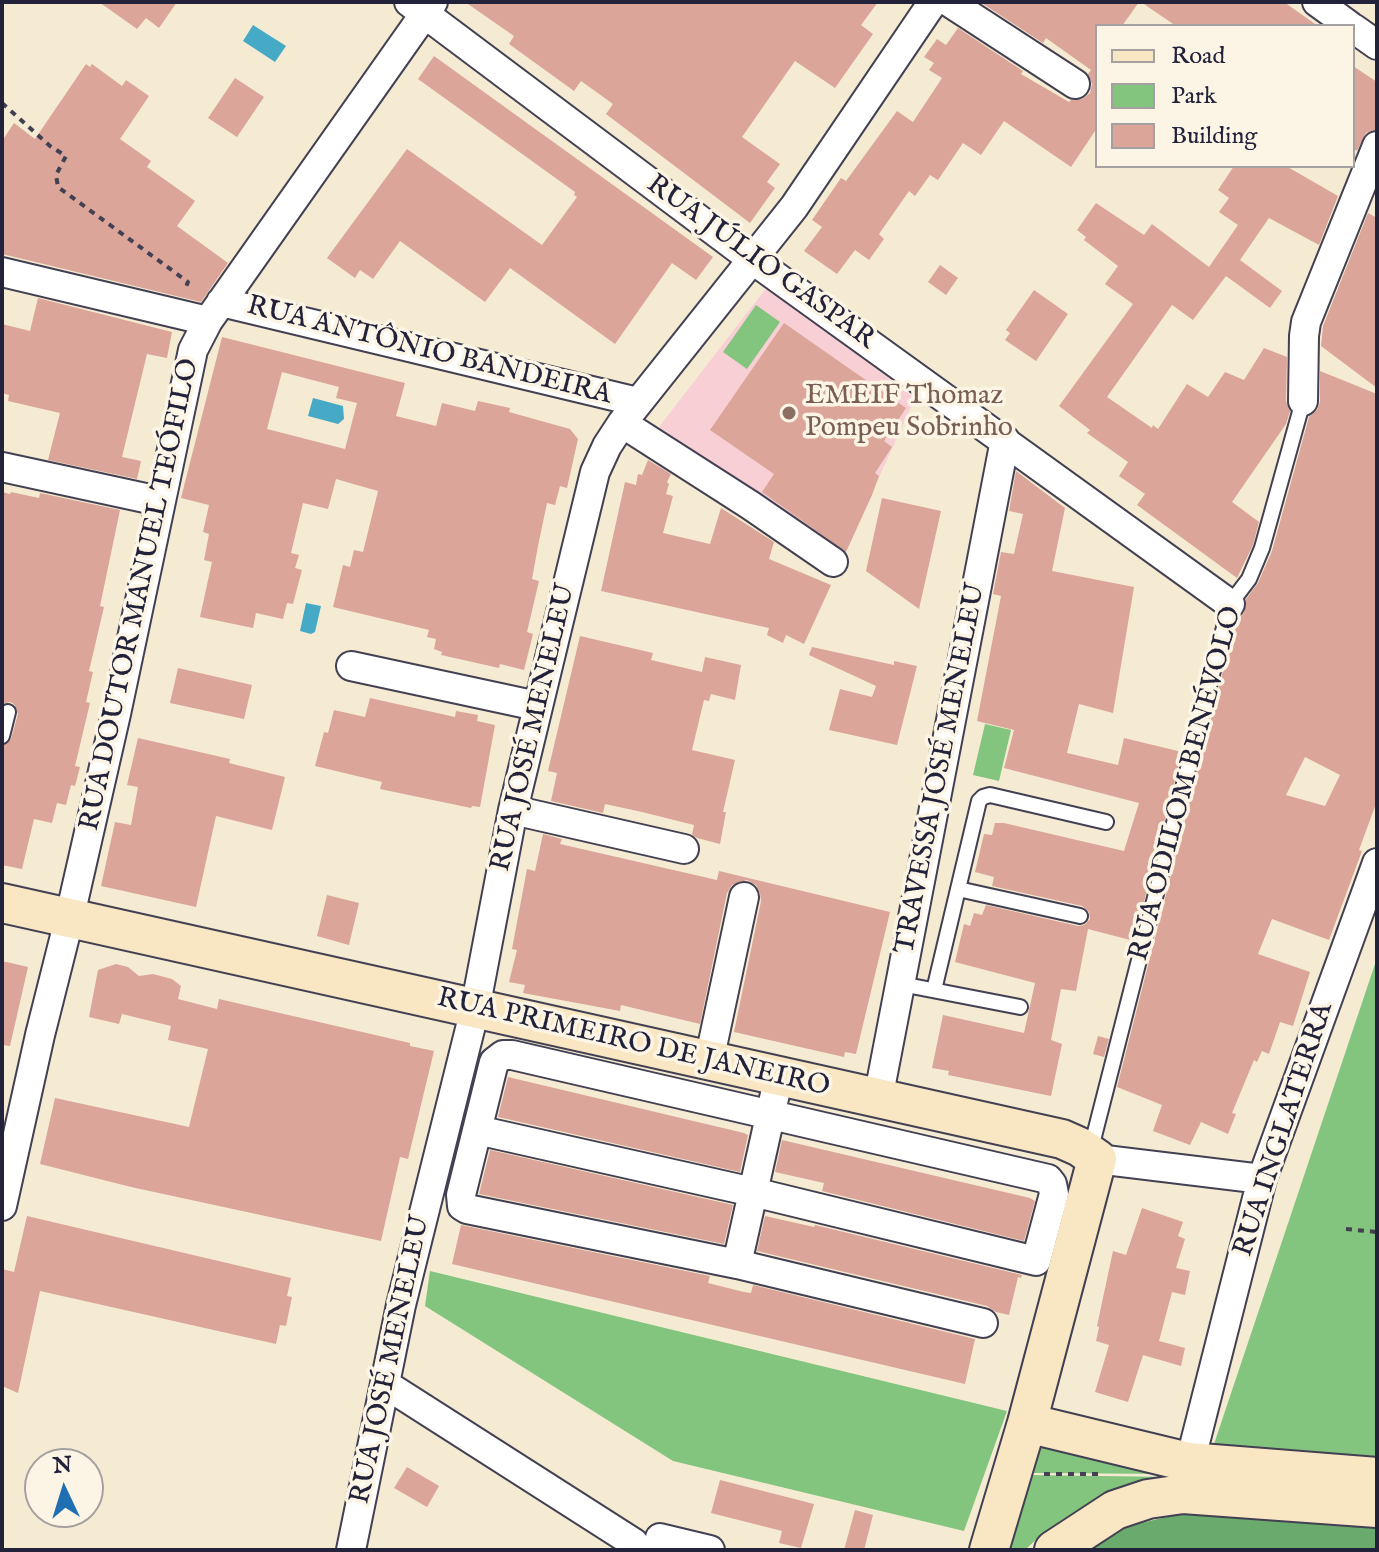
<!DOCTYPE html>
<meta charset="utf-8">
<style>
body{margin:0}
#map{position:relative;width:1379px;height:1552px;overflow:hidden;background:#f5ebd3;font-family:"IM FELL English",serif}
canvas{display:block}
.frame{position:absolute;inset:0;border:4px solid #22223b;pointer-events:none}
.legend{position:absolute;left:1095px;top:24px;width:260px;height:144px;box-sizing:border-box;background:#fcf5e5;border:2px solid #a5a1a1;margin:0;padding:10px 14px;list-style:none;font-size:24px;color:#22223b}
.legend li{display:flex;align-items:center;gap:16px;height:40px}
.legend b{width:40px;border:2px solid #a5a1a1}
.north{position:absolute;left:24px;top:1448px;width:80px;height:80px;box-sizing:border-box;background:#fcf5e5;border:2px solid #a5a1a1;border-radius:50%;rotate:356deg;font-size:22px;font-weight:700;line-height:32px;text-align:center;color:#22223b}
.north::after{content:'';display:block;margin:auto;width:28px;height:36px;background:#1f6fb2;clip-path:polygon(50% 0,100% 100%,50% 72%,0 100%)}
</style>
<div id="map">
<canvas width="1379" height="1552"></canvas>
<div class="frame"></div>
<ul class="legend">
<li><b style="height:10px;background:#f9e7c3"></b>Road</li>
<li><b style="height:22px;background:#83c57e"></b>Park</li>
<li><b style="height:22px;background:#dba599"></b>Building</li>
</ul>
<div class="north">N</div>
</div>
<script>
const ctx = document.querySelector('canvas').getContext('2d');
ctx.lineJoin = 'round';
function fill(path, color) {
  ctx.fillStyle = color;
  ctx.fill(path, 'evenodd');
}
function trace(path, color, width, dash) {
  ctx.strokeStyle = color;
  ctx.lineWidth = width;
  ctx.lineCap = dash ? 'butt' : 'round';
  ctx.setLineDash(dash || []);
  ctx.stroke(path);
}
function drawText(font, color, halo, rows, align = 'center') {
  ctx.font = font + ' "IM FELL English",serif';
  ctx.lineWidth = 7;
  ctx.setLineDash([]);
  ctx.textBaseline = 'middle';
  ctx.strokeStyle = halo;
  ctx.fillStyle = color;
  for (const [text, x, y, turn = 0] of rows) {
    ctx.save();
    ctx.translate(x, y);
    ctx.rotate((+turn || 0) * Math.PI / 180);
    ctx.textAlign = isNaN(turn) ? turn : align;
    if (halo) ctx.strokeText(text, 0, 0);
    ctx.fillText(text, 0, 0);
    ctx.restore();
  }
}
fill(new Path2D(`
 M767,287L915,398L843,557L659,427Z`), '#f7cfd5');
fill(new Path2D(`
 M756,305L780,322L747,369L723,352Z
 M985,724L1011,730L999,781L973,775Z
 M1377,958V1465L1211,1453Z
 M430,1271L1007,1411L964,1531L673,1461L425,1306Z
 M1040,1447L1171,1474L1032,1473Z
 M1031,1475L1172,1477C1157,1480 1141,1481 1127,1486C1091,1499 1053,1523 1025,1550H1009Z`), '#83c57e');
fill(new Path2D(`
 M1182,1514L1377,1527V1550H1085C1114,1528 1146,1521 1182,1514Z`), '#6aaa6d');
fill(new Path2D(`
 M253,25L286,46L275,62L243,41Z
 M313,398L343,406L344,419L338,424L308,416Z
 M306,603L321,606L315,632L311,634L300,631Z`), '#46a9c6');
fill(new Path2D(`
 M99,2H177L159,28L146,18L137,29Z
 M465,2H878L861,25L873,34L835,88L795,61L742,137L780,164L767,182L775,188L750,223L606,114L613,104L581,81L574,91L509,44L514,36Z
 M980,2H1139L1122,26H1097V128L1071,167L1004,121L981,155L963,143L938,180L930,175L915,196L909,191L879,234L884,239L869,260L855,250L837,274L804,251L822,227L812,220L841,178L846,181L897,111L913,122L942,78L929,70L934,63L924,57L937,39L946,45L958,28L1023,71L1021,74L1069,102L1071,100L1082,99L1090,93L1092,84L1088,74L1091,70L1046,38L1043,43Z
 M1141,2H1284L1318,26H1176Z
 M434,56L713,257L696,280L672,263L615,344L510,268L485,302L400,241L373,279L360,270L355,278L327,258L407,149L542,245L577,197L574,195L575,192L418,79Z
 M86,64L90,67L92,64L122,86L126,80L149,96L120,139L151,161L147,167L195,201L177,226L228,263L201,302L2,254V141L14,123L35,139Z
 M1353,66L1377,82V129L1366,133L1357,151L1353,148Z
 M235,78L264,97L237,137L208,118Z
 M1234,166H1286L1338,196L1319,245L1269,218L1240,260L1282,291L1270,308L1226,276L1193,320L1172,305L1107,397L1152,428L1153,425L1158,429L1187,384L1208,397L1225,372L1244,380L1264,348L1287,357L1286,401L1290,411L1286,424L1232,502L1259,522L1253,545L1237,578L1137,505L1145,494L1119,476L1128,462L1087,433L1090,430L1059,406L1133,304L1105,284L1118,266L1084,240L1086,237L1077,230L1096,203L1144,235L1152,224L1209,267L1238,225L1219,212L1229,198L1218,190Z
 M1368,213L1377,218V388L1321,346L1323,326Z
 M940,265L958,278L946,295L928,282Z
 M1034,290L1068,314L1036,361L1005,340L1010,333L1006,330Z
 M38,298L172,332L167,358L147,354L122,457L141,461L137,479L48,460L60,413L8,401L9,395L2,393V324L30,331Z
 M784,323L906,408L884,441L892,447L875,473L879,476L872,495L846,552L762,492L774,474L710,430Z
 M222,337L405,383L396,416L436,426L442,403L475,411L478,401L510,408L509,412L570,429L578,439L567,488L560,486L555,505L547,503L538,546L532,579L539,581L527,632L533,634L524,670L500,664L499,668L441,655L442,652L434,649L436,639L427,637L429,630L333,607L343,565L350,567L354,550L363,552L378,491L336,479L328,509L303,503L291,553L299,555L295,568L302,570L293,604L287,603L283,619L256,613L253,628L200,617L212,562L204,560L209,534L203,532L209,505L181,498ZM282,372L339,387L336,398L357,403L345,449L267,429Z
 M1320,371L1377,394V801L1359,850L1362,851L1329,940L1272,919L1258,954L1310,972L1293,1026L1280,1022L1269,1054L1262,1051L1257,1062L1254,1060L1232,1113L1236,1114L1228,1134L1201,1122L1190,1145L1153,1131L1162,1105L1117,1087L1236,620L1244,613L1246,599L1258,583L1272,551L1309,417L1317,410L1320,402ZM1305,757L1340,775L1325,806L1286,795Z
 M648,460L671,474L667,482L669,484L666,494L673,496L663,533L710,544L721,508L774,542L769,559L831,585L804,644L786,635L783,643L767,635L769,628L601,591L625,482L636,485L638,474L642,475Z
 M1016,471L1065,508L1052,571L1134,587L1113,713L1079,704L1067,753L1118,765L1124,738L1182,752L1134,941L1088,929L1076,991L1061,989L1051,1040L1062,1044L1051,1096L948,1075L949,1071L932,1068L943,1015L1024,1033L1035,983L955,962L964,924L970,926L974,913L982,915L986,905L1078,926L1084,925L1090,919L1089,912L1082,906L992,886L994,877L975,872L984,834L992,835L995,823H1004L1124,851L1139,803L1004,768L1014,730L977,721L1001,596L993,594L1001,552L1014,554L1023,514L1009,511Z
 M2,492L10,494L11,492L39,498L40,493L120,510L100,606L104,607L89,671L93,672L86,702L90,703L75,766L80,767L75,786L71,785L66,805L57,803L52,823L34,819L22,869L2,865V746L11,739L18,714L14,704L10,702L2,704Z
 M882,498L941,511L919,609L866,571Z
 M580,636L653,653L651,660L702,672L705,657L741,665L735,700L711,694L709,701L704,700L692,750L735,760L723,812H726L720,844L697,838L692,835L694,825L642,812L605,804L603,813L551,801L557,773L548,771Z
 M812,647L894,665V661L917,666L897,745L829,730L840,689L872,697L876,686L809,655Z
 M178,668L252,685L244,719L170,703Z
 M370,698L455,717L456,711L478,715L477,721L495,725L480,807L472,806L471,808L380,789L382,782L315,766L324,732L328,733L334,710L365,717Z
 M138,738L230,759L229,763L285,777L272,830L216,816L196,907L101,886L115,822L131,825L138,787L127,785Z
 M543,834L562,839L560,844L717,880L719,871L890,912L856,1054L845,1052L844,1057L734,1032L761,901L760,893L756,885L747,880L732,885L727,893L700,1024L621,1005L620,1011L523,993L525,985L509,982L517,950L512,949L527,869L535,871Z
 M327,895L359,903L349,945L317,936Z
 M2,961L28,967L10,1046L2,1045Z
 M116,964L128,967L139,976L153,974L172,979L181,986L178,999L217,1009L219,999L410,1043V1046L434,1051L408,1159L400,1157L381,1241L131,1187L40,1164L55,1098L189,1127L208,1049L168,1040L171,1026L122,1014L119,1024L89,1017L98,970Z
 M1098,1036L1109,1039L1104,1057L1093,1054Z
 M508,1077L744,1133L748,1135L740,1172L498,1117Z
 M782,1140L1030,1198L1035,1201L1024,1241L822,1191L824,1183L775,1172Z
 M490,1150L733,1205L724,1244L479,1194Z
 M1142,1208L1183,1222L1178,1236L1185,1239L1176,1268L1190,1271L1185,1295L1172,1292L1159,1341L1185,1348L1181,1366L1143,1355L1128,1402L1095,1392L1109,1345L1096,1341L1099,1327L1097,1326L1113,1251L1126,1255Z
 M27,1216L291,1278L287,1296L292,1297L286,1326L280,1325L276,1344L40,1291L18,1393L2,1386V1269L14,1272Z
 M765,1216L814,1227L815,1225L1022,1275L1021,1278L1018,1277L1009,1315L996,1312L987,1306L757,1251Z
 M461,1225L710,1276L708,1283L744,1292L751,1293L753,1285L975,1339L965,1384L452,1264Z
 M407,1467L439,1486L427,1507L394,1488Z
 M720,1480L814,1504L801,1548L779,1543L782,1531L711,1513Z
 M855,1510L873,1515L864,1550H844Z`), '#dba599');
const lane = new Path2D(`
 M2,736L8,712
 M958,889L1080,916
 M901,984L1020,1007
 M934,990L979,801L983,797L990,795L1106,822
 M1090,1152L1230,604L1249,579L1262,548L1303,401`);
const street = new Path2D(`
 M409,2L753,260L1230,604
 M949,2L1075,84
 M1317,2L1350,26
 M1353,28L1377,45
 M2,272L208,321
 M221,302L638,402
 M1303,401L1304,336L1306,322L1377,146
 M622,423L750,505L833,562
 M2,467L159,501
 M351,666L537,706
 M513,810L684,849
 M709,1061L744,897
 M878,1099L1005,440
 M477,1130L753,1192L1036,1261L1054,1194L1052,1184L1048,1179L512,1055H503L494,1062L461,1195L462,1206L467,1209L737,1264L983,1323
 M1097,1159L1262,1179
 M2,1206L40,1035L69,920L116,714L193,350L208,321L433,2
 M737,1264L779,1076
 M385,1384L634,1543L638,1550
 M1186,1478L1262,1179L1377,863
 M660,1538L710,1550
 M351,1550L401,1305L475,1009L513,810L595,472L607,446L622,423L794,207L933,2`);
const secondary = new Path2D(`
 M2,903L1062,1139L1080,1147L1097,1159L1027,1423L989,1550
 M1027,1423L1188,1462L1377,1477
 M1054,1550L1115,1510L1148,1499L1183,1494L1377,1508`);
trace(lane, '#424052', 18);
trace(street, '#424052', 32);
trace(secondary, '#424052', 42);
trace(new Path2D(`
 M2,103L50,146L66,156L56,175L58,187L188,282L185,289
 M1346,1229L1377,1232
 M1044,1474H1099`), '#424052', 4, [6, 6]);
trace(lane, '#fff', 14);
trace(street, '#fff', 28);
trace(secondary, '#f9e7c3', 38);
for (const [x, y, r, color] of [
 [789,413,8,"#8d6e63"]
]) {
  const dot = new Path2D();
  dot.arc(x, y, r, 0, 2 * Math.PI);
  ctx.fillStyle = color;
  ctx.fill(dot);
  trace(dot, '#fcf5e5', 3);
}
drawText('28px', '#22223b', '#fcf5e5', [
 ["RUA JÚLIO GASPAR",760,263,36],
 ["RUA ANTÔNIO BANDEIRA",429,352,14],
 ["RUA DOUTOR MANUEL TEÓFILO",141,595,-78],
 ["RUA JOSÉ MENELEU",535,728,-77],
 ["TRAVESSA JOSÉ MENELEU",942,769,-79],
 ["RUA ODILOM BENÉVOLO",1187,784,-75],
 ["RUA PRIMEIRO DE JANEIRO",633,1044,13],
 ["RUA INGLATERRA",1285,1130,-72],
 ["RUA JOSÉ MENELEU",392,1360,-78]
]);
drawText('28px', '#785e54', '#fcf5e5', [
 ["EMEIF Thomaz",805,397],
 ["Pompeu Sobrinho",805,429]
], 'left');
</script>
